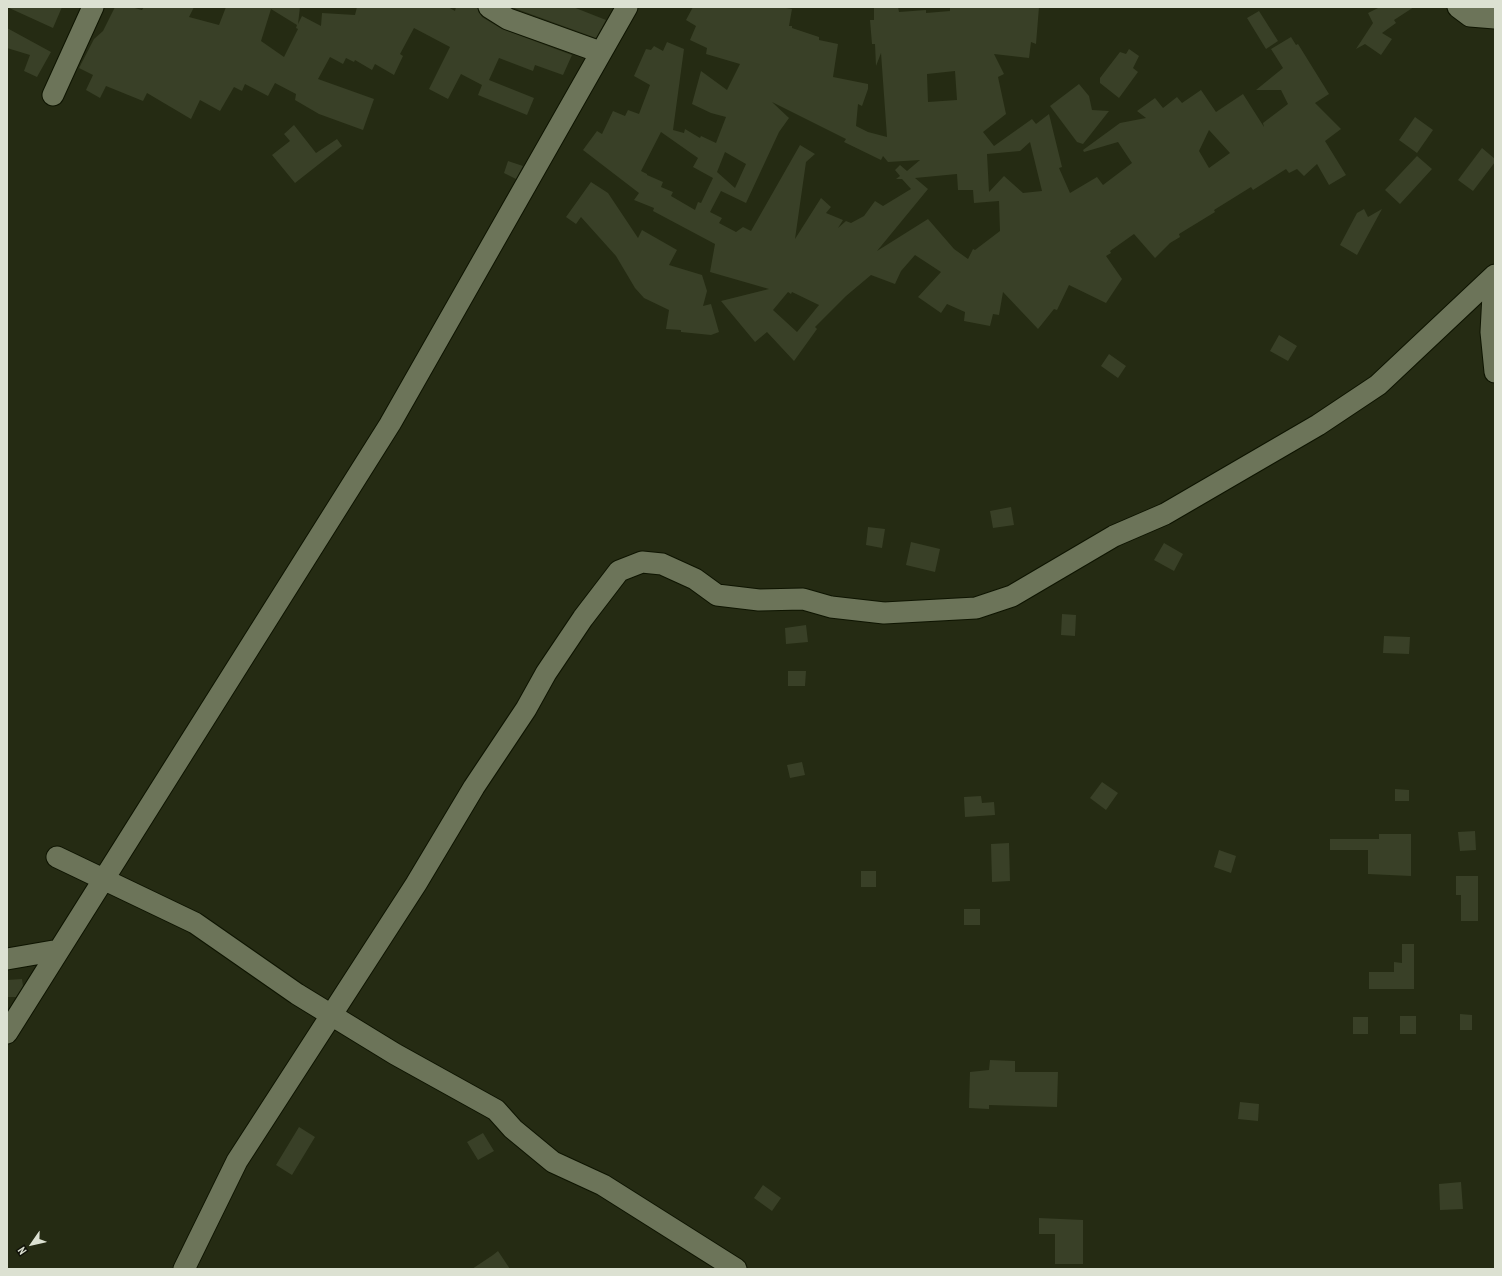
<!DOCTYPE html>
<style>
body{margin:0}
#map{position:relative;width:1502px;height:1276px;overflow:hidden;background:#252b13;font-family:"PT Sans Narrow",sans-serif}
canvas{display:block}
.frame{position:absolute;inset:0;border:8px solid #dce1d2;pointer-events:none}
.north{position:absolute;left:12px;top:1224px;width:40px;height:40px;-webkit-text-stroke:3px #101208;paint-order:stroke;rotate:236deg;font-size:11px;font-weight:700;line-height:16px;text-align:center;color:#dce1d2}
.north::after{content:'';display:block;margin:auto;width:14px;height:18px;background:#dce1d2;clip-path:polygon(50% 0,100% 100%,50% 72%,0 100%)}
</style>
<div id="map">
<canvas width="1502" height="1276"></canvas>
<div class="frame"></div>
<div class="north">N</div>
</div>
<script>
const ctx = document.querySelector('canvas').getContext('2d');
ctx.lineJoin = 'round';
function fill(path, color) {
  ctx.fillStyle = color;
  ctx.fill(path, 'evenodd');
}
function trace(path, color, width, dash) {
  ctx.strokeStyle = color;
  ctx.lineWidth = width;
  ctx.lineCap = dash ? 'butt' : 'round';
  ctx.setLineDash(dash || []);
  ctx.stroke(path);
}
fill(new Path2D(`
 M7,7H62L53,28Z
 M115,7H131L142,10L144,7H194L189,17L219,25L226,7H300L298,24L302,16L321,26L322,13L355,15L357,7H448L455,11L456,7H477L482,17L502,29L572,55L563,75L535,65L533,71L499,58L489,80L534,98L527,115L478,95L482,85L461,74L448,99L429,89L450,47L414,28L400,54L403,56L394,75L375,64L372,70L355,60L354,62L346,58L343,64L330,57L318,79L374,99L363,130L319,114L295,100L296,94L275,83L268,96L245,84L242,91L234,87L220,111L200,100L191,119L147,93L143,101L106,86L100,98L86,90L93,75L79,68L94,39L103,31ZM271,9L297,25L296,28L298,29L284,57L261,41Z
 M511,7H573L606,20L596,38Z
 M693,7H780L792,9L789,26H792V28L819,37V40L838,44L833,77L868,84V89L862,106L858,104L856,126L868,132L887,137L881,53L876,66L875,44H872L870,20H874V7H898L899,12L926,10V13L950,11V7H1039L1036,44L1031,42L1029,58L994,54L1004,74L998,77L1006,114L983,132L994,146L1032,119L1036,124L1049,114L1062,167L1059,168L1070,193L1097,177L1103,185L1132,163L1118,142L1084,152L1083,150L1120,123L1146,118L1137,111L1155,98L1163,108L1177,97L1182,103L1201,90L1216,112L1243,94L1264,127L1263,123L1288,104L1281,90H1256L1283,68L1271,49L1291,37L1296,45L1298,44L1329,94L1315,103L1341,129L1325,141L1346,175L1329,185L1317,164L1304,176L1297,169L1289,173L1286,169L1253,190L1251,187L1214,210L1215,212L1179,234L1180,237L1170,243L1155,258L1134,234L1110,251L1111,253L1106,256L1122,279L1106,303L1069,285L1057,310L1054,309L1038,329L1003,292L999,315L993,314L990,326L964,321L965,312L947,304L941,313L918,297L941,272L915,255L901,271L895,284L871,275L846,296L815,327L817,329L794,361L767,332L755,342L721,301L769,289L710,272L715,244L653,211L654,208L634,200L639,193L583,150L597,131L602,134L613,111L625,116L628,110L639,114L650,85L634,76L646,49L651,50L654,46L663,51L667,42L684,49L673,130L684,133L685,129L700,138L701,136L716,143L726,117L711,113L692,104L701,71L727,90L740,64L706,54L707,48L690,40L696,26L686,20ZM955,71L957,100L928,102L927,74ZM772,102L846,139L844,142L881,160L883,156L888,162L920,160L907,171L900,165L895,170L900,176L896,179H902L911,189L883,206L875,201L864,216L851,223L846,221L838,228L843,220L826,213L831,207L821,198L795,239L806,162L815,154L800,145L751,231L743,227L736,232L719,223L722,218L710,212L721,191L746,203L779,132L789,118ZM1209,130L1230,153L1209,168L1199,151ZM661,132L698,158L693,167L713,178L701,203L698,202L695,210L671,196L673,192L661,187L663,182L647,175V174L641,171ZM1030,142L1042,191L1023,193L1004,176L989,192L987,154L1020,151ZM725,152L746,164L735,188L717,172ZM957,174L958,190H973L974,203L999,201L1000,231L975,250L973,249L968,259L954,249L928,219L877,251L928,189L915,178ZM788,292L791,294L792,292L819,305L797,332L773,310Z
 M1380,7H1414L1394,20L1396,23L1382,33L1392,39L1381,55L1365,44L1356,49L1373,23L1368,13Z
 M1259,11L1278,41L1266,49L1247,18Z
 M7,28L51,52L37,77L24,71L30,55L7,48Z
 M1129,49L1139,56L1133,68L1138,72L1119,98L1100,83V78L1120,52L1126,54Z
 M1079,84L1089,96L1092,110L1109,111L1083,144L1077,142L1050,106Z
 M1415,117L1433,130L1417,153L1399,140Z
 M294,125L316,153L337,139L342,146L295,183L272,155L290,141L284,134Z
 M1482,148L1495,159V162L1473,191L1458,180Z
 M1417,156L1432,169L1400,204L1385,190Z
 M508,161L523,166L516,179L504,173Z
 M591,182L608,193L638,238L642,230L677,250L669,265L702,275L707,291L703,306L711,304L719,332L711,335L681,332V330L666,329L669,310L644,298L635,288L616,256L581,217L576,224L566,217Z
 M1364,209L1368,217L1382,209L1357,255L1340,245L1357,213Z
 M1279,335L1297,346L1288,361L1270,351Z
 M1109,354L1126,366L1118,378L1101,366Z
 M1011,507L1014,525L993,528L990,511Z
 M868,527L885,529L882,548L866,545Z
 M911,542L940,549L935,572L906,565Z
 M1164,543L1183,554L1174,571L1154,560Z
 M1062,614L1076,615L1075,636L1061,635Z
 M806,625L808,642L786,644L785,628Z
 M1384,636L1410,637L1409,654L1383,653Z
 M788,671H806L805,686H788Z
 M802,762L805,775L790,778L787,765Z
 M1102,782L1118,793L1106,810L1090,798Z
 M1395,789L1409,790V801H1395Z
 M981,796L982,803L994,802L995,815L965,817L964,797Z
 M1475,831L1476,850L1460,851L1458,832Z
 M1379,834H1411V876L1368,874V850H1330V839H1379Z
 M1009,843L1010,881L992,882L991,844Z
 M1219,850L1236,856L1231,873L1214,867Z
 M861,871H876V887H861Z
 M1456,876H1478V921H1461V895H1456Z
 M964,909H980V925H964Z
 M1402,944H1414V989H1369V972H1394V962L1402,963Z
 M22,979L23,986L16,997H7V980Z
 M1460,1014L1472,1015V1030H1460Z
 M1400,1016H1416V1034H1400Z
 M1353,1017H1368V1034H1353Z
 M990,1060L1015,1061V1072H1058L1057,1107L989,1105V1109L969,1108L970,1072L989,1070Z
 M1240,1102L1259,1104L1258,1121L1238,1119Z
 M299,1127L315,1137L292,1175L276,1165Z
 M483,1133L494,1151L478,1160L467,1142Z
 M1461,1182L1463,1209L1440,1210L1439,1184Z
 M763,1185L781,1198L772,1211L754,1198Z
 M1039,1218L1083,1220V1264H1055V1234H1039Z
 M498,1251L510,1269H472L493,1255Z`), '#394027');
const minor = new Path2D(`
 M489,7L508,19L600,52
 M1458,7L1470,16L1495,18
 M53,95L93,7
 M1494,276L1491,332L1495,372
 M57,857L195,923L297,994L395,1054L496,1110L513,1129L553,1162L603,1185L736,1269
 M7,959L59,950
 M7,1033L390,424L627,7
 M184,1269L237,1161L416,884L474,787L526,709L546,673L583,618L619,571L642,562L662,564L695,579L717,595L759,600L803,599L831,607L884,613L976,608L1012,596L1114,536L1165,514L1318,425L1378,385L1495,275`);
trace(minor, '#0e1400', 23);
trace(minor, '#6c7459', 21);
</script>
